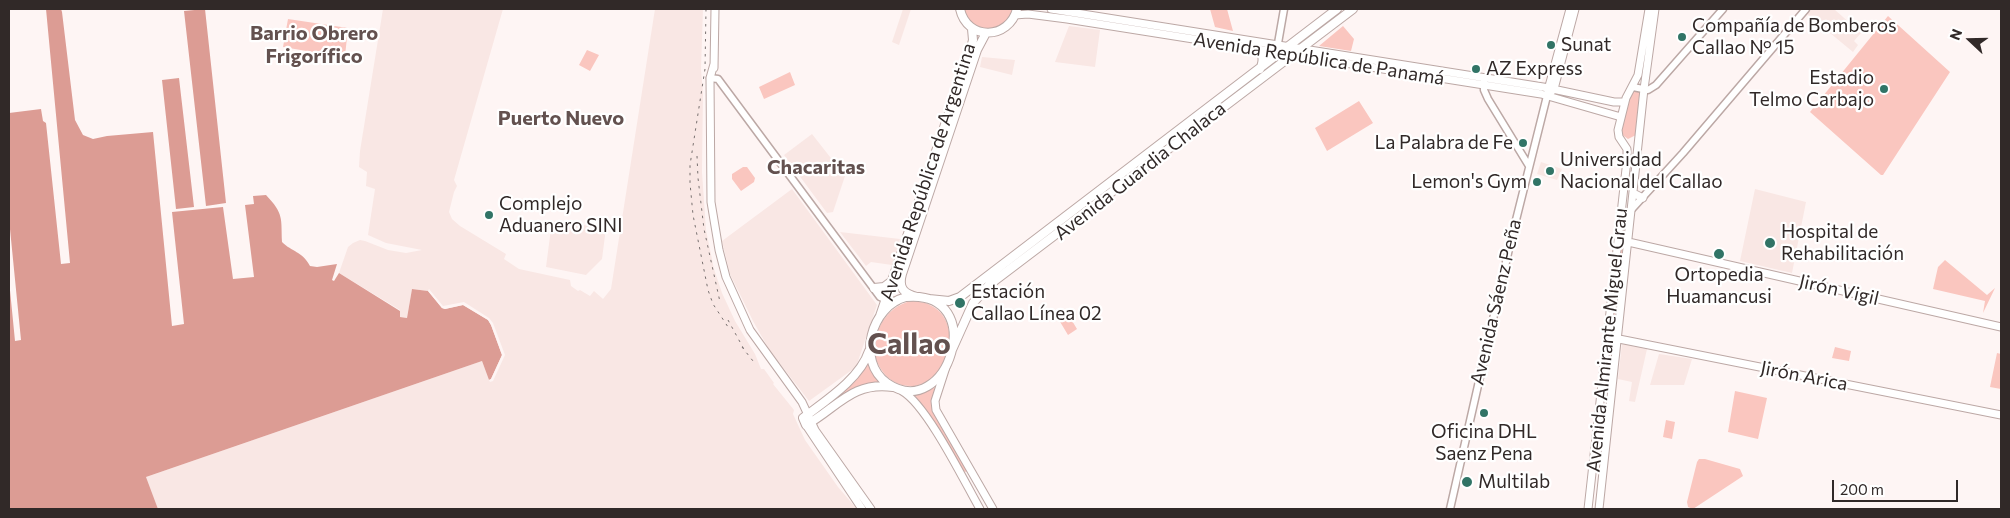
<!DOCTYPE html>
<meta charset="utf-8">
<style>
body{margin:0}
#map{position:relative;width:2010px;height:518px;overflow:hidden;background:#fef5f4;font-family:Commissioner,sans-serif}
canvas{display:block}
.frame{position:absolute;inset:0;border:10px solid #312928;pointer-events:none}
.north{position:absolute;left:1945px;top:15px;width:50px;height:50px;-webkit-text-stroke:4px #fff;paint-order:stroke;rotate:291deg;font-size:14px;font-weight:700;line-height:20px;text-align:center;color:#312928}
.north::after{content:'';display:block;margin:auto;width:18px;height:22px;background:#312928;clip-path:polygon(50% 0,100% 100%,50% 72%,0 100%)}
.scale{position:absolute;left:1832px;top:480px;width:126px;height:22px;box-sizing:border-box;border:2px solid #312928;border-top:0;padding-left:6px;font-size:15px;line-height:18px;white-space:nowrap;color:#312928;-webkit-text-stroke:4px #fff;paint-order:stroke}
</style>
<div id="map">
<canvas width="2010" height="518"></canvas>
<div class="frame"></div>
<div class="north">N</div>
<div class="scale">200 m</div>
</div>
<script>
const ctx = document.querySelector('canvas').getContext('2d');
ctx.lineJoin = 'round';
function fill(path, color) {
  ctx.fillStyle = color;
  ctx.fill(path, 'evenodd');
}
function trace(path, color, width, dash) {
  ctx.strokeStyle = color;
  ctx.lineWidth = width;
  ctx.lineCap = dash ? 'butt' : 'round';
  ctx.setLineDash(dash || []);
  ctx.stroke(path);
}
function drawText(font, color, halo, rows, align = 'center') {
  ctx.font = font + ' Commissioner,sans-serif';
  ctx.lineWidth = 4.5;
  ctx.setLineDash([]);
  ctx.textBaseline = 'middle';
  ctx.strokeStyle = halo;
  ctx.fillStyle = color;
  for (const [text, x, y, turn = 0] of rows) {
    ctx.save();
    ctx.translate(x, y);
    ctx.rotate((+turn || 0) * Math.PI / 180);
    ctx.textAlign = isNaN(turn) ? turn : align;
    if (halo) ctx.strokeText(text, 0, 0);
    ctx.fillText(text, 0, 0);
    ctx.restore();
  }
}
fill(new Path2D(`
 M383,9H503L454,180L457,186L454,192L449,212L452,219L460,226L506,254L504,259L519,269L570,280L571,286L578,291L580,290L590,296L594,291L603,299L611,289L655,9H703L701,69L703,93L702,172L706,230L714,269L722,293L735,321L755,354L761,369H764L774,383L773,384L794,410L793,414L805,440L838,487L857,509H158L146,477L482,361L489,380L491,325L442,308L428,291L412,289L407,318L400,317V310L339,273L348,247L353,243L360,240L365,241L388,250L406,253L422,250L386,243L368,235L375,189L366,186L367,172L359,167L360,151Z
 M903,9H911L899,45L892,42Z
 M1812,9H1834L1861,33L1854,41L1858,45L1853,52L1807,14Z
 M1069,26L1100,30L1095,67L1055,62Z
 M982,57L1015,60L1012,75L980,67Z
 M812,134L845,176L833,212L827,213L784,155Z
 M1541,162L1562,169L1557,180L1537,174Z
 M792,189L877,305L856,367L809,401L770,351L753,321L730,274L722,241Z
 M1755,189L1806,202L1792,273L1740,261Z
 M552,221L606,228L602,259L586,275L546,267Z
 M840,232L900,239L892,265L871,262L866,266Z
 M1622,344L1647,349L1635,402L1629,401L1632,382L1618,379Z
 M1659,354L1692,359L1684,385H1650Z`), '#f9e7e4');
fill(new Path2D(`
 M964,9H1013C1006,35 971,35 964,9Z
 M1210,9H1227L1233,31L1215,27Z
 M1888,16L1950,72L1883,175H1881L1810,112Z
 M288,19L348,28L345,56L342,57L283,47Z
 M1343,26L1354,39L1351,51L1319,46Z
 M587,50L599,55L590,71L579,65Z
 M790,72L795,85L764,99L759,87Z
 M1633,90L1639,91L1641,93L1636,135L1628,139L1621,134L1631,92Z
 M1359,101L1373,123L1327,151L1315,128Z
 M743,167H747L755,178L754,182L741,191L732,179V174Z
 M1620,248L1623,249L1613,332L1611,330Z
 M1945,260L1987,295L1995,288L1983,313L1985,301L1933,289L1938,267Z
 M912,301C918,302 925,302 930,305C969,323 944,396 902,385C891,382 884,375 879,366C865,341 885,305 912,301Z
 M1068,314L1077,329L1068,335L1059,320Z
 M1835,347L1851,351L1849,361L1832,358Z
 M1997,353L2001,354V389L1990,387Z
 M868,363L876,378L882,383C858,383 849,391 831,406L828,402L861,373Z
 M936,387L933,410L968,468L966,472L963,471L928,413L914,395Z
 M1735,391L1767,398L1758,439L1728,432Z
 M1666,420L1675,422L1672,439L1663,437Z
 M1699,459H1705L1740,469L1743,476L1693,509L1688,507L1687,502L1697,462Z`), '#fac6bf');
fill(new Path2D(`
 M46,9H61L62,12L75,120L83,135L93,139L107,136L153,132L172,326L184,324L172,212L223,207L233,279L254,277L245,205L254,204L253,196L266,195C284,214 281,218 282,242C292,252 302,251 310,266L317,267L337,264L332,280L334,281L339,273L400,311V317L407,318L412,289L428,291L442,308L445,309L463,305L488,320L491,325L502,355L491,379L489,380L482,361L146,477L158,509H9V280L15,341L21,340L9,219V113L41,109L43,121L46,123L61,264L70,263Z
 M205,9L226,203L206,206L184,11Z
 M179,78L194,207L176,209L162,80Z`), '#dc9c94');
fill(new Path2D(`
 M429,289L443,306L464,302L489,318L493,323L505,355L493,381L490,382L489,380L491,379L502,355L491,325L488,320L463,305L445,309L442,308L428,291Z`), '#fef5f4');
const tertiary = new Path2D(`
 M1277,49L1284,9
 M710,78L718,79L880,297L889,301H897
 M1484,80V90L1488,99L1529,166
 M1633,87L1648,90L1656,85L1723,9
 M1621,221L1683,153L1806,9
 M1450,509L1511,240L1547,96`);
const secondary = new Path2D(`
 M1051,9L1543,87L1614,102H1625
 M1015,15L1028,14L1067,19L1541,94L1621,117
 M714,64L710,78L711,202L719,250L726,277L750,330L802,402L815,430L871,509
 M714,68L715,9
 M1548,90L1570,9
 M1551,92L1554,89L1575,9
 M1633,193L1643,198
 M1624,241L2001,327
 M1614,338L2001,415
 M946,367L935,401L936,410L993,509
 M902,391C927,405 964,481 980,509
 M806,425L862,509
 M1588,509L1627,160V149L1619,137L1618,130L1626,98L1638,75L1649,9
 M1599,509L1644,89L1655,9`);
const primary = new Path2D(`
 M960,9C967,41 1009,40 1017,9
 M1255,48C1264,52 1264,61 1260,69
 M874,288L884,287L892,281
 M906,297C991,289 948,425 887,383C856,361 871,306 906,297Z
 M917,297C904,294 898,288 902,274L977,50L986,33
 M929,299L949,301L960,297L1337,9
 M880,316L971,48L973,40L972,29
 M869,351C860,379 825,401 803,418L806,425C837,408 852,381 893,387
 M951,352L973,303L989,285L1353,9`);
trace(tertiary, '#bca8a5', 9);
trace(secondary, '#bca8a5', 9);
trace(primary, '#bca8a5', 10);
trace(tertiary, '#fff', 6);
trace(secondary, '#fff', 7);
trace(primary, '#fff', 8);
trace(new Path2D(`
 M706,9L705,69L690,165V183L693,215L708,290L713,304L728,327
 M697,156L698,178L704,229L720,302
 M728,320L746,353
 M742,347L753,361`), '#78706f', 1, [2.5, 5]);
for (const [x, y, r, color] of [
 [1682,37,5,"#317466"],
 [1551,45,5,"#317466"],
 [1476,69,5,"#317466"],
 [1884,89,5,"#317466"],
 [1523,143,5,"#317466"],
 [1550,171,5,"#317466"],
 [1537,182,5,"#317466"],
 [489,215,5,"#317466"],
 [1770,243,6,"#317466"],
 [1719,254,6,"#317466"],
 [960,303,6,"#317466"],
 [1484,413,5,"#317466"],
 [1467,482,6,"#317466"]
]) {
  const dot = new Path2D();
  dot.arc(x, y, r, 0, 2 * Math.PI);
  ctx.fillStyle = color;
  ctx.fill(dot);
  trace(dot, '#fff', 2);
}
drawText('19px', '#312928', '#fff', [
 ["Compañía de Bomberos",1692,26],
 ["Callao Nº 15",1692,48],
 ["Sunat",1561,45],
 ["AZ Express",1486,69],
 ["Estadio",1874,78,"right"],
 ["Telmo Carbajo",1874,100,"right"],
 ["La Palabra de Fe",1513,143,"right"],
 ["Universidad",1560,160],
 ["Nacional del Callao",1560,182],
 ["Lemon's Gym",1527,182,"right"],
 ["Complejo",499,204],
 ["Aduanero SINI",499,226],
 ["Hospital de",1781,232],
 ["Rehabilitación",1781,254],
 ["Ortopedia",1719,275,"center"],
 ["Huamancusi",1719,297,"center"],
 ["Estación",971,292],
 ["Callao Línea 02",971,314],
 ["Oficina DHL",1484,432,"center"],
 ["Saenz Pena",1484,454,"center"],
 ["Multilab",1478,482]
], 'left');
drawText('19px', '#312928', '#fff', [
 ["Avenida República de Panamá",1319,59,9],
 ["Avenida Guardia Chalaca",1140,171,-38],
 ["Avenida República de Argentina",928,172,-72],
 ["Jirón Vigil",1839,290,13],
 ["Avenida Sáenz Peña",1496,302,-77],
 ["Avenida Almirante Miguel Grau",1607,340,-84],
 ["Jirón Arica",1804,376,11]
]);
drawText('bold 20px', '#63514f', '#fff', [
 ["Barrio Obrero",314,33],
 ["Frigorífico",314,56],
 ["Puerto Nuevo",561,118],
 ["Chacaritas",816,167]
]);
drawText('bold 29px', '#63514f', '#fff', [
 ["Callao",909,344]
]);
</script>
